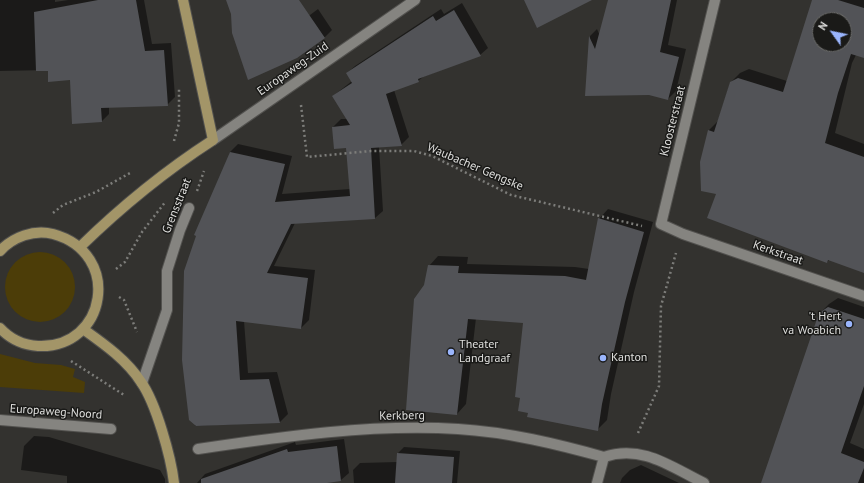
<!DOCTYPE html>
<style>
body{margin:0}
#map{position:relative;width:864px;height:483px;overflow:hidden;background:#33322f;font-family:"PT Sans",sans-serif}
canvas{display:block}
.north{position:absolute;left:812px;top:12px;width:40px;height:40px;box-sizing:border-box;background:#1a1a18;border:1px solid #696967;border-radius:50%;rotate:303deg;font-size:11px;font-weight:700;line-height:16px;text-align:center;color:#dfdfdd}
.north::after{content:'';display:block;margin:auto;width:14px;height:18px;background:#9ab5fd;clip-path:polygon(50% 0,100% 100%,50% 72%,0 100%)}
</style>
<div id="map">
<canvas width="864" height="483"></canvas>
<div class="north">N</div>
</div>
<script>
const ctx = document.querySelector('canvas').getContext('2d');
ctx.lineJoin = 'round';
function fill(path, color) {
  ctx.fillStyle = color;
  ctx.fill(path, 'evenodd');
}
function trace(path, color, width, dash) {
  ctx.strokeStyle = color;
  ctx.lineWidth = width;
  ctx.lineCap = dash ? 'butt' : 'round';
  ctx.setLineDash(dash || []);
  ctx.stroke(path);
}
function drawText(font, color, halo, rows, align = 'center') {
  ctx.font = font + ' "PT Sans",sans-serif';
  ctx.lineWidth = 3;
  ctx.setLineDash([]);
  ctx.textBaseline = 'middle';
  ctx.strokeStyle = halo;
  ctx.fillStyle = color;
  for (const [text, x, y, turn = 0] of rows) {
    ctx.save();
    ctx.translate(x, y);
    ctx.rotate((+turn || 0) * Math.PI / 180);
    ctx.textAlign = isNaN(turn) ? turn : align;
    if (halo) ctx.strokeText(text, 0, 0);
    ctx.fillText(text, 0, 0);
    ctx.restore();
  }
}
fill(new Path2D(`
 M5 287a35 35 0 1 1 70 0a35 35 0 1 1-70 0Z
 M0,354L35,363L61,365L75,369L73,377L85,382L84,393L0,387Z`), '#4c3d08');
fill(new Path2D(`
 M0,0H55V2L68,0H144L152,44L171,43L175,97L167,105L109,107V114L102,121L71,79L49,70L0,71Z
 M227,0H284L298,24L318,9L332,30L325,37L296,57L232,14Z
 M611,0H677L668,45L686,49L676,91L668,99L649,94L587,95L590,36L597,29L600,36Z
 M813,0H864V57L856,55L852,63L835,133L864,144V156L859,170L864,171V272L830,259L827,262L717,194L709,130L718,121L730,83L740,73L749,69L787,81ZM820,20H844V44H820Z
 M462,3L488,48L480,55L423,77L418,81L394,90L409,137L401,145L379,147L383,211L375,218L295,223L274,266L315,270L309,320L301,328L244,321L248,373L277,372L288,414L280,422L195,426L192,375L230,152L238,144L292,156L282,194L350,189L347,147L333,127L341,119H347L333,96L352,81L347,73L355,66L441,9L444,14Z
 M608,209L653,222L634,292L611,394L607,420L597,430L521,397L524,322L476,318L466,404L457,414L425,286L429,266L438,256L468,257L467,264L575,267L589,269L599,219Z
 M838,298L864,307V404L850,443L864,449V483H765L820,313L829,304Z
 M34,436L49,437L160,470L165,479V483H67V476L21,470L24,446Z
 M344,439L349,473L341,480L319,483H197L205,474L295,442L296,445Z
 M404,447L460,451L457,483H354L353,470L360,463L397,462L398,453Z
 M641,465L679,483H620L622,478L630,470Z`), '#0007');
fill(new Path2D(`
 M98,0H136L145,51L164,50L168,106L101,108L102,122L72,124L70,80L48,82V71H36L34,12Z
 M226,0H299L325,38L297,58L248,80L232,33L231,14Z
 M524,0H592L537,28Z
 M608,0H671L660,52L679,57L668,100L649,95L585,96L589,36L595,49Z
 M812,0H838L864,8V58L851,54L838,93L825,143L864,157V273L828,260L827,263L707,218L716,194L701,191L700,162L708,130L714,132L730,82L738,78L783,92ZM820,20H844V44H820Z
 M454,10L481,56L418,79L419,82L386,94L402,146L371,148L375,219L291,224L267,273L308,278L301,329L236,321L240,380L269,379L280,423L196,426L189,420L182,360L184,271L196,236L194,235L230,152L285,164L275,202L350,196L346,148L334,149L332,127L350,125L332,96L352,83L346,73L433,16L436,21Z
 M598,218L644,232L625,302L602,404L598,431L527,417L528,413L518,411L520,398L515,397L523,323L468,319L457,415L406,410L414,299L424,285L428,265L459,266L458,273L565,276L586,280Z
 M828,307L864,319V386L841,453L864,462V468L858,483H761L819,313Z
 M337,446L341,481L327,483H201V479L287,449L288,452Z
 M397,453L454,457L452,483H395Z`), '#525357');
const minor = new Path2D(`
 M715,0L661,224L683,234L864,296
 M213,140L415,0
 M142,383L167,310V271L180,230L189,208
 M0,420L111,429
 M198,449C285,436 371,424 458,429C508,432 557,444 604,457
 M604,457C642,444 671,467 704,483
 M597,483L604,457`);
const major = new Path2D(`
 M80,247C121,207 165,171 213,140L183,0
 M0,251C13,237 34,229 53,234C123,253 107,349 38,346C23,345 10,339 0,328
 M83,329C104,344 127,360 141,382C156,403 171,457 174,483`);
trace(minor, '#52514e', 12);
trace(major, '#52514e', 12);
trace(new Path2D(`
 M301,105L307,157L371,151H414L432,156L511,195L642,226
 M174,141L179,123V89
 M197,191L204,171
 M53,213L63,205L96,192L130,173
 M116,269L125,262L142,232L166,201
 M119,297L124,300L137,332
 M71,361L124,395
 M638,433L659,386L661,306L676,253`), '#7d7d7a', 2.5, [2, 3]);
trace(minor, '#858480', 10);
trace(major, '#a39568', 10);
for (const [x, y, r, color] of [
 [849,324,4,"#9ab5fd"],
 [451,352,4,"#9ab5fd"],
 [603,358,4,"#9ab5fd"]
]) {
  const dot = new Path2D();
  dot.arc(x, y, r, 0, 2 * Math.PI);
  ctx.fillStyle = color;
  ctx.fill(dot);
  trace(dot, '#1a1a18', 1.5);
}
drawText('12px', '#dfdfdd', '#1a1a18', [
 ["Europaweg-Zuid",293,69,-35],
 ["Kloosterstraat",673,121,-76],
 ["Waubacher Gengske",475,167,23],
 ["Grensstraat",177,206,-68],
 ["Kerkstraat",778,253,19],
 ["Europaweg-Noord",56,412,4],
 ["Kerkberg",402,416,-1]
]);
drawText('12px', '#dfdfdd', '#1a1a18', [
 ["'t Hert",841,317,"right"],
 ["va Woabich",841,331,"right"],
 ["Theater",459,345],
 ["Landgraaf",459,359],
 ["Kanton",611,358]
], 'left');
</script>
